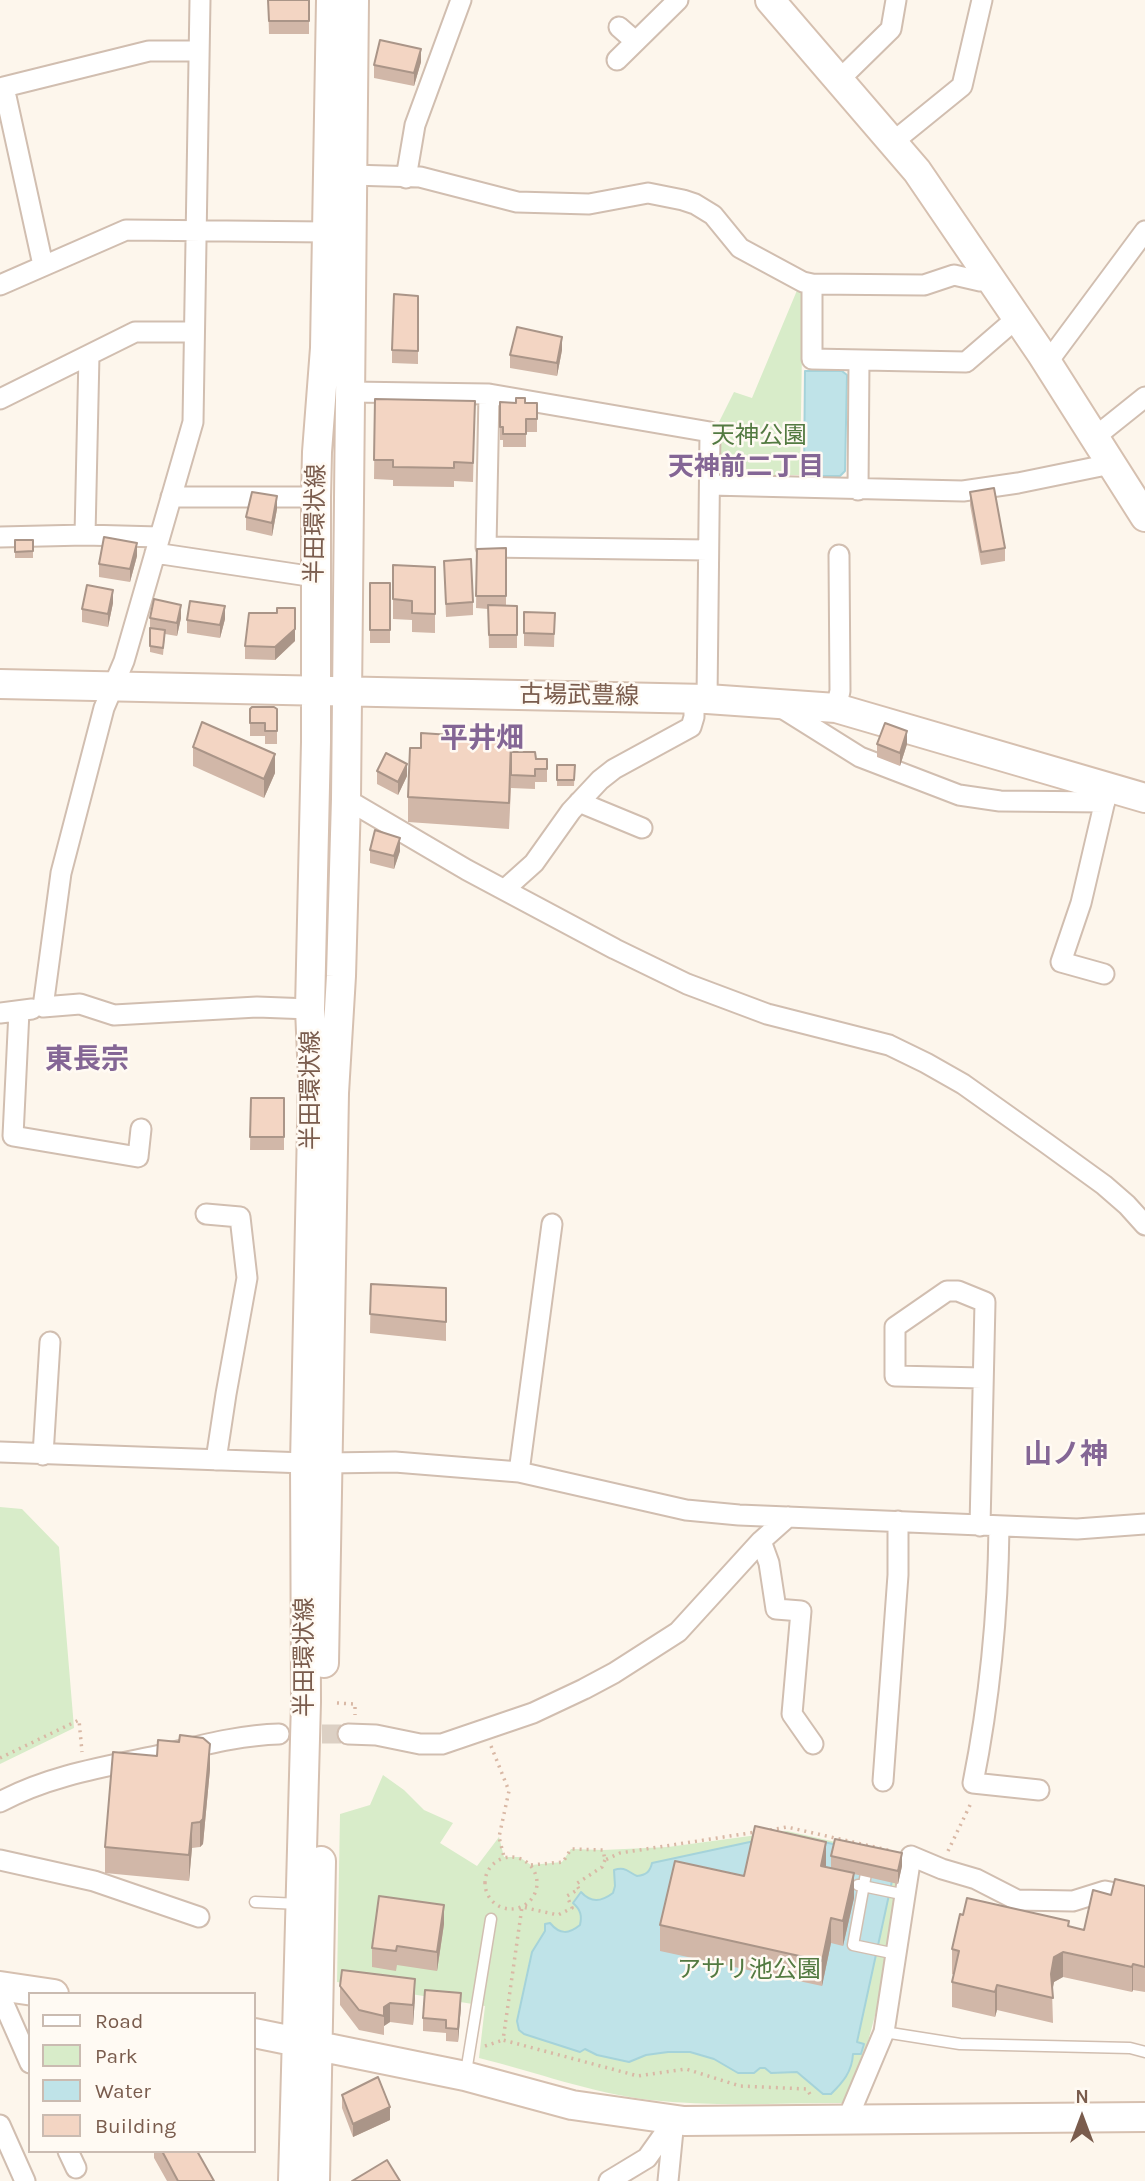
<!DOCTYPE html>
<meta charset="utf-8">
<style>
body{margin:0}
#map{position:relative;width:1145px;height:2181px;overflow:hidden;background:#fdf6ec;font-family:Karla,sans-serif}
canvas{display:block}
.legend{position:absolute;left:28px;top:1992px;width:228px;height:161px;box-sizing:border-box;background:#fffaf3;border:2px solid #cabbb1;margin:0;padding:9px 12px;list-style:none;font-size:21px;color:#7a5c4d}
.legend li{display:flex;align-items:center;gap:14px;height:35px}
.legend b{width:35px;border:2px solid #cabbb1}
.north{position:absolute;left:1047px;top:2083px;width:70px;height:70px;-webkit-text-stroke:5px #fffaf3;paint-order:stroke;rotate:0deg;font-size:19px;font-weight:700;line-height:28px;text-align:center;color:#7a5c4d}
.north::after{content:'';display:block;margin:auto;width:24px;height:32px;background:#7a5c4d;clip-path:polygon(50% 0,100% 100%,50% 72%,0 100%)}
</style>
<div id="map">
<canvas width="1145" height="2181"></canvas>
<ul class="legend">
<li><b style="height:9px;background:#fff"></b>Road</li>
<li><b style="height:19px;background:#d8ecc9"></b>Park</li>
<li><b style="height:19px;background:#bfe3e8"></b>Water</li>
<li><b style="height:19px;background:#f3d5c3"></b>Building</li>
</ul>
<div class="north">N</div>
</div>
<script>
const ctx = document.querySelector('canvas').getContext('2d');
ctx.lineJoin = 'round';
function fill(path, color) {
  ctx.fillStyle = color;
  ctx.fill(path, 'evenodd');
}
function trace(path, color, width, dash) {
  ctx.strokeStyle = color;
  ctx.lineWidth = width;
  ctx.lineCap = dash ? 'butt' : 'round';
  ctx.setLineDash(dash || []);
  ctx.stroke(path);
}
function drawText(font, color, halo, rows, align = 'center') {
  ctx.font = font + ' Karla,"Noto Sans JP",sans-serif';
  ctx.lineWidth = 5;
  ctx.setLineDash([]);
  ctx.textBaseline = 'middle';
  ctx.strokeStyle = halo;
  ctx.fillStyle = color;
  for (const [text, x, y, turn = 0] of rows) {
    ctx.save();
    ctx.translate(x, y);
    ctx.rotate((+turn || 0) * Math.PI / 180);
    ctx.textAlign = isNaN(turn) ? turn : align;
    if (halo) ctx.strokeText(text, 0, 0);
    ctx.fillText(text, 0, 0);
    ctx.restore();
  }
}
fill(new Path2D(`
 M798,288L803,291L800,475H726L719,471L718,424L734,392L752,398Z
 M0,1507L22,1509L59,1547L74,1728L0,1764Z
 M383,1775L404,1790L424,1810L453,1823L440,1843L477,1866L499,1837L504,1857H519L531,1865L562,1862L571,1849L603,1850L668,1847L787,1831L902,1857L888,1966L864,2057L843,2103C779,2103 714,2107 650,2100C591,2093 536,2072 479,2058L485,2006L337,1982L340,1814L370,1805Z`), '#d8ecc9');
const water = new Path2D(`
 M805,371H842L847,375L845,471L840,476H804Z
 M787,1834L897,1858L857,2042L864,2044L861,2054H853C852,2072 843,2082 831,2094H823L797,2072L771,2073L765,2068H760L754,2073H738L714,2059L690,2052H668L646,2055L629,2062L597,2055L585,2049L580,2052L524,2034L519,2030L517,2021L532,1952L545,1931V1924L550,1923C560,1935 569,1934 580,1925C582,1916 581,1910 573,1903L581,1892C591,1903 601,1902 613,1893L615,1886L614,1870C625,1866 628,1872 637,1876C646,1875 650,1872 652,1863Z`);
fill(water, '#bfe3e8');
trace(water, '#a5d3da', 2);
trace(new Path2D(`
 M293,1734H348`), '#dcd0c4', 19, [19, 10]);
const lane = new Path2D(`
 M867,1868L853,1945L896,1954
 M858,1885L906,1895
 M255,1902L300,1904
 M884,2032L960,2044L1130,2048L1145,2052
 M466,2072L491,1919`);
const street = new Path2D(`
 M200,0L193,422L124,661L104,708L61,873L43,1007L80,1004L114,1015L257,1007L310,1009
 M619,27L635,41
 M617,60L678,0
 M840,79L891,29L896,0
 M893,142L962,86L982,0
 M351,175L420,177L517,202L589,204L648,193L683,200L695,204L713,215L740,248L803,282L812,284L924,285L954,275L980,281L990,276
 M406,178L415,125L461,0
 M43,265L4,87L149,51H199
 M812,284V359L966,362L1017,318
 M0,285L126,230L327,232
 M1047,363L1145,231
 M350,392L489,394L710,432L707,699
 M489,394L486,547L708,550
 M0,399L135,332H194
 M1095,437L1145,397
 M710,485L963,491L1018,483L1111,464
 M858,490L859,360
 M171,497H316
 M85,535L89,355
 M0,537L85,535L159,537
 M155,553L315,577
 M777,705L860,757L959,795L1000,801L1105,802
 M836,708L840,691L839,555
 M346,799L467,870L615,949L687,984L767,1014L889,1045L926,1063L963,1084L1046,1143L1104,1185L1127,1205L1145,1225
 M579,802L642,828
 M505,889L534,863L571,811L600,780L614,769L691,727L694,717V699
 M1104,974L1061,962L1081,903L1107,792
 M19,1011L13,1136L138,1157L141,1129
 M0,1013L32,1009
 M206,1214L240,1217L247,1278L226,1394L216,1460
 M0,1452L305,1463
 M43,1455L50,1342
 M328,1463L395,1462L519,1472L686,1510L739,1515L1077,1529L1145,1524
 M519,1472L552,1224
 M980,1526L985,1302L958,1291H947L895,1327V1376L982,1378
 M999,1527C998,1613 990,1698 973,1783L1039,1790
 M761,1541L769,1563L776,1609L801,1611L792,1714L813,1744
 M348,1734L376,1735L420,1744H442L533,1713L584,1689L614,1673L678,1632L761,1541L788,1517
 M883,1781L898,1575V1521
 M0,1802C48,1776 103,1767 156,1756C196,1747 238,1735 279,1734
 M0,1860L94,1881L199,1917
 M0,1995L30,2063
 M847,2120L884,2032L911,1856L942,1869L976,1879L1017,1900L1073,1901L1105,1891L1145,1899
 M0,2125L25,2181
 M68,2151L76,2168
 M609,2181L647,2158L674,2120
 M668,2181L674,2120`);
const secondary = new Path2D(`
 M770,0L917,171L1041,353L1145,517
 M0,684L707,699L836,708L1145,798
 M324,1663L334,1093L341,976L346,799L354,0
 M0,1986L54,1994
 M254,2033L465,2076L572,2105L684,2121L1145,2117
 M293,2181L306,1702L305,1463L313,1078L310,1009L316,742V497L317,452L325,348L331,0
 M315,2181L321,1861`);
trace(lane, '#d1beb0', 13);
trace(street, '#d1beb0', 23);
trace(secondary, '#d6c0b0', 32);
trace(new Path2D(`
 M337,1703L355,1704V1715
 M491,1746L509,1791L499,1837L504,1857
 M0,1758L79,1720L82,1752
 M770,1830L787,1827L892,1851
 M948,1851L972,1801
 M485 1883a26 26 0 1 1 52 0a26 26 0 1 1-52 0Z
 M605,1860L602,1867L576,1884L579,1889L567,1896L572,1908L558,1915L522,1907L503,2040L638,2076L686,2069L740,2086L807,2089L811,2096
 M531,1865L563,1862L571,1849L603,1850L605,1860L620,1853L756,1832
 M485,2046L503,2040`), '#d9b8a5', 3.5, [2, 5]);
trace(lane, '#fff', 10);
trace(street, '#fff', 19);
trace(secondary, '#fff', 28);
fill(new Path2D(`
 M268,0H309V34H269Z
 M421,62L414,86L374,78V65Z
 M418,296V364L392,363V350Z
 M562,350L557,376L510,368V355Z
 M375,399L475,401L473,482L454,481V487L393,486V480L374,479Z
 M500,402L537,403V432H526V447H503V440H500Z
 M970,492L1005,548V561L981,565L970,505Z
 M277,509L272,536L246,530V517Z
 M15,540H33V558H15Z
 M506,548V606H517V648H489L488,609L476,608L477,549Z
 M137,556L130,582L99,577V564Z
 M444,561L473,602V615L446,617Z
 M393,565L435,567V633L412,632V620L393,619Z
 M370,583H390V643H370Z
 M113,603L108,627L82,622V609Z
 M524,612L555,613L554,647L524,646Z
 M150,618H181L177,636L165,634L163,655L150,652Z
 M225,619L220,638L187,633V620Z
 M295,641L275,660L245,659V646Z
 M250,709H277V744H265V736H250Z
 M877,744H907L900,766L877,757Z
 M193,747L275,773L264,798L193,766Z
 M511,752L536,759H547V782H535V789L511,788L509,829L408,822V797Z
 M557,765H575L574,786H557Z
 M377,771L407,776L398,795L377,784Z
 M370,850L400,851L394,869L370,863Z
 M251,1098H284V1150H250Z
 M371,1284L446,1288V1341L370,1333Z
 M210,1769L203,1844L200,1847L192,1848L189,1881L105,1873V1847Z
 M831,1856L902,1866L898,1884L854,1874V1898L843,1946L831,1943L822,1986L660,1951V1925L744,1876L826,1867L831,1868Z
 M1145,1886V1992L1133,1990L1132,1992L1063,1977L1054,1982L1052,1991L1053,2023L997,2010L995,2017L952,2007V1982L954,1975L952,1974V1949L1069,1926L1084,1930L1111,1895Z
 M444,1924L437,1971L397,1965L396,1971L372,1967V1948Z
 M340,1986L415,1998L413,2025L390,2022L384,2026V2035L359,2030L340,2005Z
 M461,2006L458,2042L446,2041V2033L423,2031V2018Z
 M342,2095L390,2120L353,2137L342,2108Z
 M154,2151H197L214,2181H167L154,2158Z`), '#d1b7a8');
fill(new Path2D(`
 M421,49V62L414,86V73Z
 M562,337V350L557,376V363Z
 M277,496V509L272,536V523Z
 M137,543V556L130,582V569Z
 M113,590V603L108,627V614Z
 M181,605V618L177,636V623Z
 M225,606V619L220,638V625Z
 M295,629V641L275,660V647Z
 M907,731V744L900,766V753Z
 M275,754V773L264,798V779Z
 M407,764V776L398,795V782Z
 M400,838V851L394,869V856Z
 M210,1744V1769L203,1844L200,1847V1822Z
 M192,1823V1848L189,1881V1855Z
 M826,1842V1867L821,1866Z
 M902,1853V1866L898,1884V1871Z
 M854,1873V1898L843,1946V1921Z
 M444,1905V1924L437,1971V1952Z
 M831,1918V1943L822,1986V1961Z
 M1063,1952V1977L1054,1982L1051,1999V1974L1054,1957Z
 M1133,1964V1990L1132,1992V1967Z
 M415,1979V1998L413,2025V2005Z
 M997,1985V2010L995,2017V1992Z
 M461,1993V2006L458,2042V2029Z
 M390,2003V2022L384,2026V2007Z
 M390,2107V2120L353,2137V2124Z`), '#aa9588');
const building = new Path2D(`
 M268,0H309V21H269Z
 M380,40L421,49L414,73L374,65Z
 M394,294L418,296V351L392,350Z
 M517,327L562,337L557,363L510,355Z
 M516,398H525V403H537V419H526V434H503V427H500V402L516,403Z
 M375,399L475,401L473,463L454,462V468L393,467V460H374Z
 M994,488L1005,548L981,552L970,492Z
 M252,492L277,496L272,523L246,517Z
 M104,537L137,543L130,569L99,564Z
 M15,540H33V551L15,552Z
 M506,548V596H476L477,549Z
 M471,559L473,602L446,604L444,561Z
 M393,565L435,567V614L412,613V601L393,599Z
 M370,583H390V630H370Z
 M87,585L113,590L108,614L82,609Z
 M154,599L181,605L177,623L150,618Z
 M190,601L225,606L220,625L187,620Z
 M488,605L517,606V635H489Z
 M277,608H295V629L275,647L245,646L249,613H277Z
 M524,612L555,613L554,634L524,633Z
 M150,628L165,630L163,648L150,646Z
 M252,707H274L277,709V731H265V723H250V709Z
 M202,722L275,754L264,779L193,747Z
 M885,723L907,731L900,753L877,744Z
 M421,733L511,739L509,803L408,797L410,748H421Z
 M511,752H535L536,759H547V769H535V776L511,775Z
 M386,753L407,764L398,782L377,771Z
 M557,765H575L574,780H557Z
 M375,830L400,838L394,856L370,850Z
 M251,1098H284V1137H250Z
 M371,1284L446,1288V1322L370,1314Z
 M180,1735L203,1738L210,1744L203,1819L200,1822L192,1823L189,1855L105,1847L113,1752L157,1756L158,1740L179,1742Z
 M755,1826L826,1842L821,1866L854,1873L843,1921L831,1918L822,1961L660,1925L675,1861L744,1876Z
 M835,1839L902,1853L898,1871L831,1856Z
 M1115,1879L1145,1886V1967L1133,1964L1132,1967L1063,1952L1054,1957L1051,1974L1053,1998L997,1985L995,1992L952,1982L959,1951L952,1949L960,1914L963,1915L967,1898L1069,1921L1068,1926L1084,1930L1093,1890L1111,1895Z
 M379,1896L444,1905L437,1952L397,1946L396,1951L372,1948Z
 M342,1970L415,1979L413,2005L390,2003L384,2007V2016L359,2010L340,1986Z
 M425,1990L461,1993L458,2029L446,2028V2020L423,2018Z
 M378,2077L390,2107L353,2124L342,2095Z
 M162,2151H197L214,2181H178Z
 M387,2160L400,2181H352Z`);
fill(building, '#f3d5c3');
trace(building, '#aa9588', 2);
drawText('24px', '#537a41', '#fffaf3', [
 ["天神公園",759,436],
 ["アサリ池公園",749,1970]
]);
drawText('24px', '#7a5c4d', '#fffaf3', [
 ["半田環状線",316,524,-89],
 ["古場武豊線",579,696,1],
 ["半田環状線",311,1090,-90],
 ["半田環状線",305,1657,-90]
]);
drawText('bold 26px', '#846695', '#fffaf3', [
 ["天神前二丁目",746,468]
]);
drawText('bold 28px', '#846695', '#fffaf3', [
 ["平井畑",482,739],
 ["東長宗",87,1060],
 ["山ノ神",1066,1455]
]);
</script>
